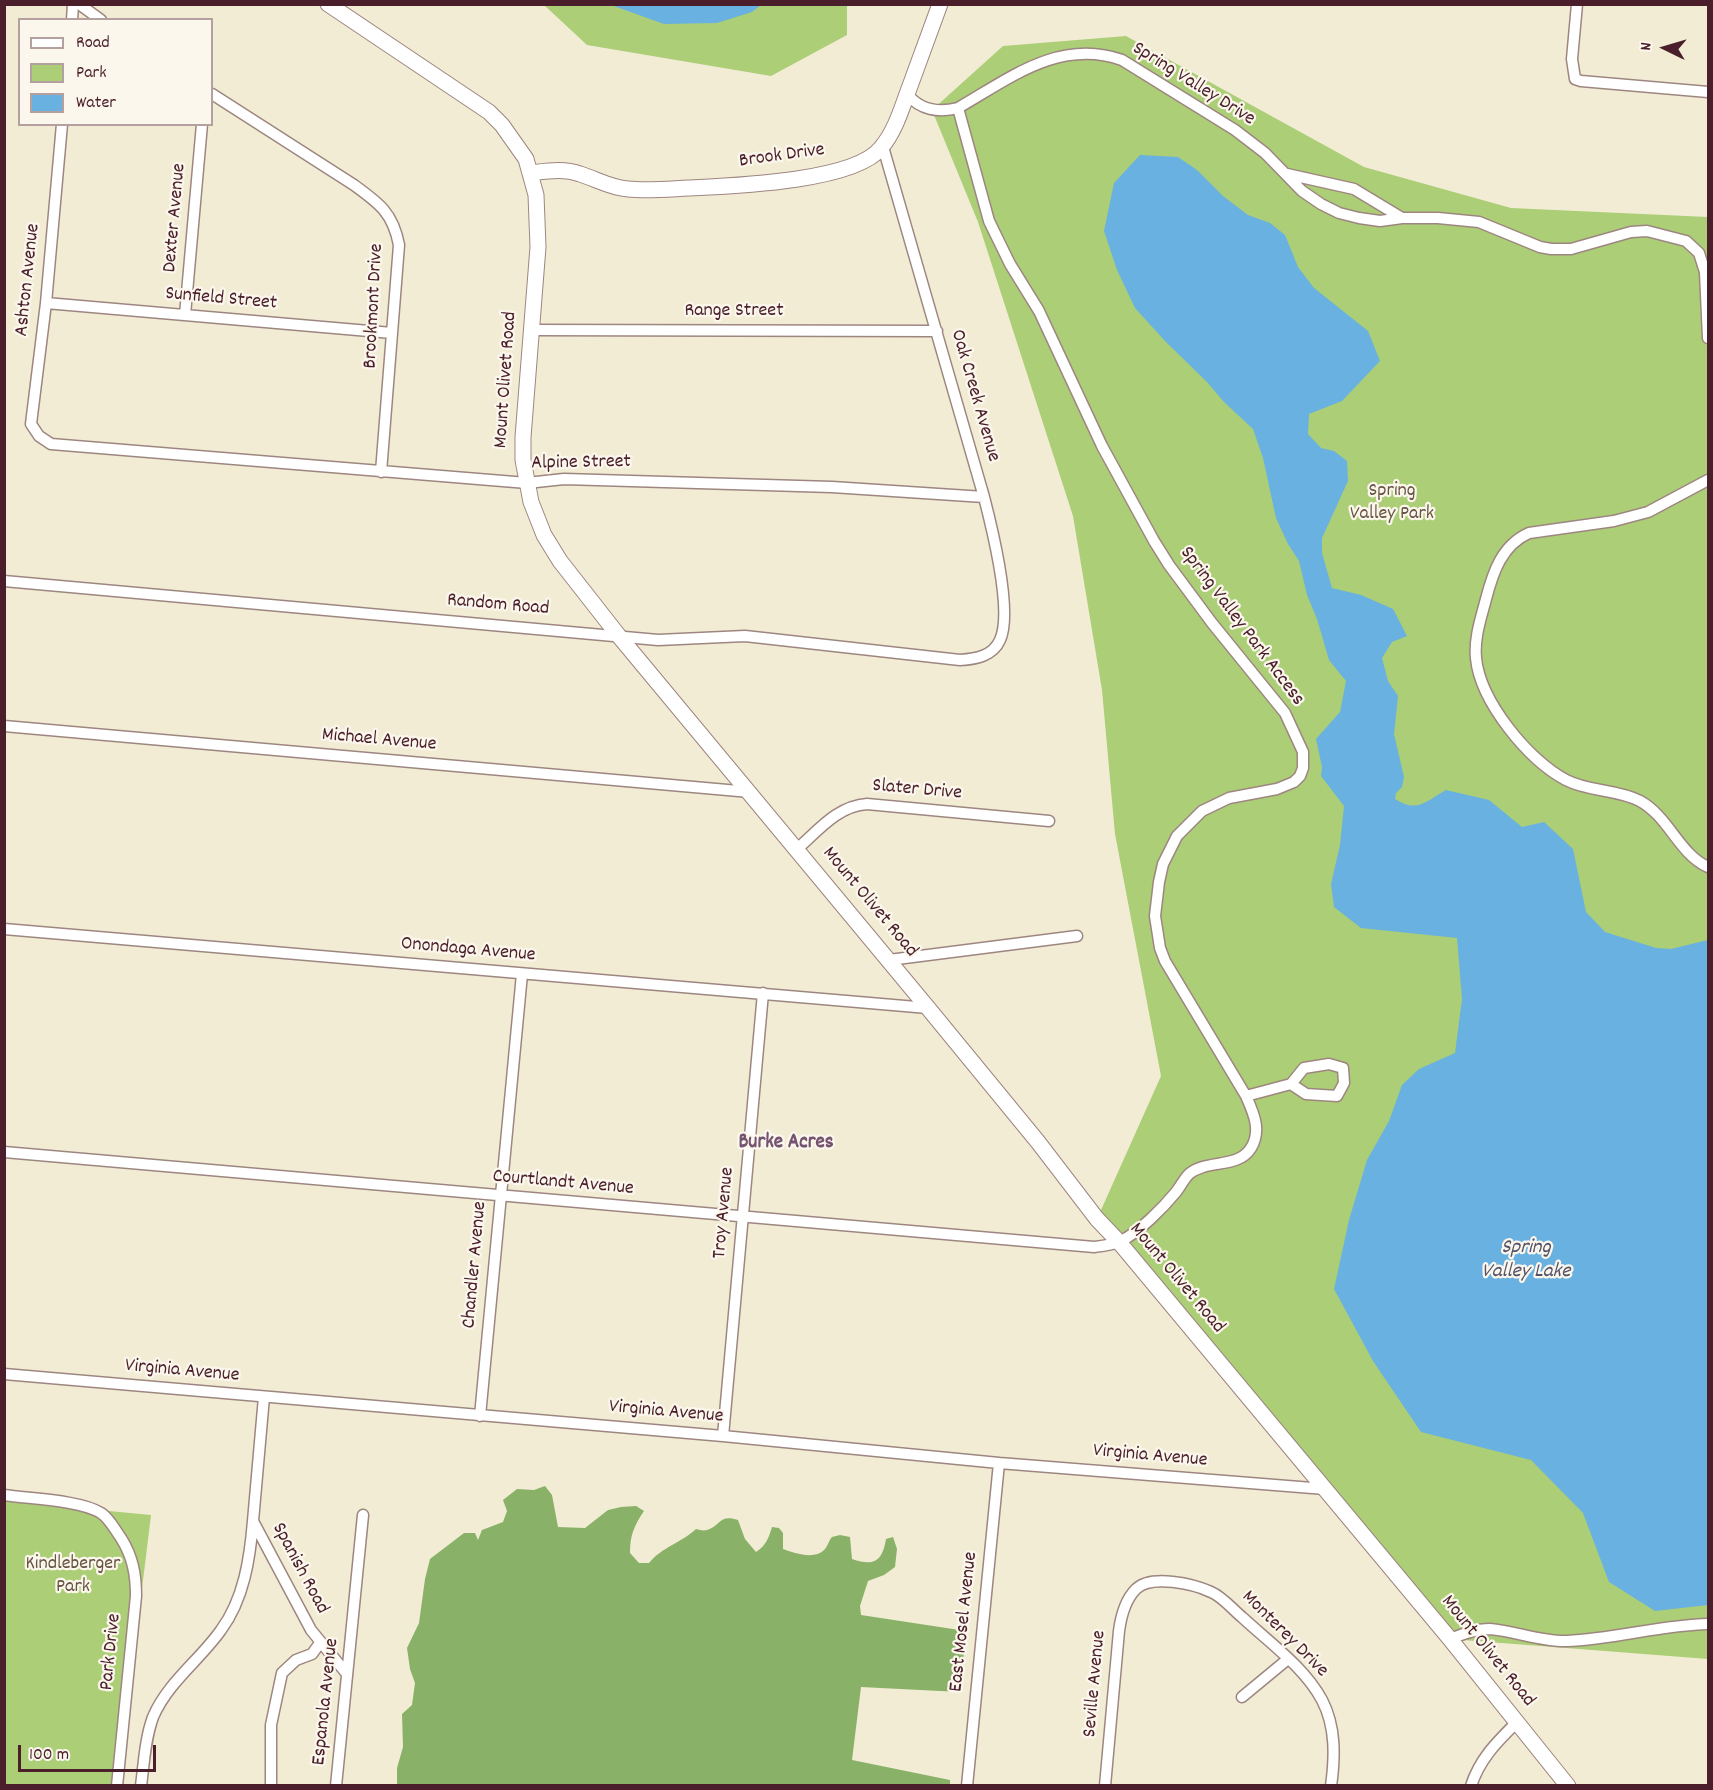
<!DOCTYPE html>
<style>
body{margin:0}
#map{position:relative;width:1713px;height:1790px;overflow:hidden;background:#f2ecd5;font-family:Dekko,sans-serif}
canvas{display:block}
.frame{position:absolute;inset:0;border:6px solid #4a1f2b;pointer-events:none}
.legend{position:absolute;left:18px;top:18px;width:195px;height:108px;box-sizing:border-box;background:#fbf7ec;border:2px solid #b4a19f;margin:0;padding:8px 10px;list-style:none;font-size:18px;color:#4a1f2b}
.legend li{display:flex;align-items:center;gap:12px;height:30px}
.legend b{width:30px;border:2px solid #b4a19f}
.north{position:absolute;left:1635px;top:18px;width:60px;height:60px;-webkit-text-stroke:4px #fbf7ec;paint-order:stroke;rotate:275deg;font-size:16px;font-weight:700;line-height:24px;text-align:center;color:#4a1f2b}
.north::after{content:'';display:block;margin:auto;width:21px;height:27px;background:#4a1f2b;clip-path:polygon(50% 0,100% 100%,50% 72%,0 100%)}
.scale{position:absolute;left:18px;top:1745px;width:138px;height:27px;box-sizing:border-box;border:3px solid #4a1f2b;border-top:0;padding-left:8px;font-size:18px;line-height:21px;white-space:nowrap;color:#4a1f2b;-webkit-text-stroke:4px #fbf7ec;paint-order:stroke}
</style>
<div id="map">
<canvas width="1713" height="1790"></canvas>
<div class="frame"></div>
<ul class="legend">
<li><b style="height:8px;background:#fff"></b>Road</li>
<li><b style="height:16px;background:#acce77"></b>Park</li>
<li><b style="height:16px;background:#68b1e0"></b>Water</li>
</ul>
<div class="north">N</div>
<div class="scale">100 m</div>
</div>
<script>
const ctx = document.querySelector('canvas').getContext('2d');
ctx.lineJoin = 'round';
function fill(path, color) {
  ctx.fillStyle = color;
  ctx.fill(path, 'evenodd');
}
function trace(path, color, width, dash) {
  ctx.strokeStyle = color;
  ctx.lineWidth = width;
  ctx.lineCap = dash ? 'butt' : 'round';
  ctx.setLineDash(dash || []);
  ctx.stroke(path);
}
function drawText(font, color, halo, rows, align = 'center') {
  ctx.font = font + ' Dekko,sans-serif';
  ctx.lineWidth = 4.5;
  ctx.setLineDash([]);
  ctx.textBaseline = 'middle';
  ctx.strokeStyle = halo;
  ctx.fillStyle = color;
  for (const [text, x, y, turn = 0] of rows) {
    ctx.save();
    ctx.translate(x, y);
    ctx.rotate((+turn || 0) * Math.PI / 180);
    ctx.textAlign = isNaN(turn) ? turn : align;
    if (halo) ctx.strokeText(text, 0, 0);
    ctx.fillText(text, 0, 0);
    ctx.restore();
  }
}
fill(new Path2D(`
 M544,5H847V35L771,76L587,45Z
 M1126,36L1364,167L1511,208L1708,217V1659L1450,1639L1097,1219L1161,1076L1115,834L1102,690L1073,516L978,222L932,110L1003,46Z
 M4,1501L151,1515L118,1785H5Z`), '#acce77');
fill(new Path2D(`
 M545,1486L552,1495L558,1527L585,1528L608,1510L621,1507L636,1506L644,1511C634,1526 630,1535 630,1553L639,1563H649C662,1547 681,1543 696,1529C700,1530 703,1531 707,1530C721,1526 719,1514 738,1520L745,1539L756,1552C766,1546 769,1537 772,1527L779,1528L783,1533V1549C794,1553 814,1560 824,1550C827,1548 829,1540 832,1537L840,1535L850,1537L852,1559C873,1566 882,1563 886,1539L893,1537L897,1549L895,1567L884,1575L868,1581L860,1606L861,1615L966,1631L960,1692L861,1687L852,1760L950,1780V1785H397V1768L403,1747L402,1714L412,1705L415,1683L410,1669L407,1648L419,1623L425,1579L430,1559L464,1533H475L478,1540L482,1530L503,1522L507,1511L503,1500L517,1489L534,1490Z`), '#89b168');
fill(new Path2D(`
 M611,5H761L752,12L717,23L664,24Z
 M1140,155L1178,157L1197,170L1223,196L1248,215L1270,223L1285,235L1298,267L1314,288L1368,331L1380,361L1342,401L1309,414L1308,434L1321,448L1334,451L1347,461L1348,481L1322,538V553L1332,588L1361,595L1393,609L1407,636L1392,642L1382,658L1388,681L1398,696L1394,734L1404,777L1402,787L1396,793L1395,799C1417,813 1425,802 1446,790L1489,800L1522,827L1544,822L1573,849L1586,912L1605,932L1656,948L1671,949L1708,940V1605L1655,1611L1609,1582L1583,1513L1531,1460L1421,1432L1373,1361L1334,1289L1349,1220L1367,1160L1389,1121L1402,1085L1419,1069L1455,1053L1462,999L1457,938L1361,928L1334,907L1331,884L1340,845L1344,806L1321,776L1322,767L1316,739L1340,712L1346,681L1329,660L1317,619L1307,595L1299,561L1288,544L1276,518L1263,458L1253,429L1224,402L1207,382L1165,341L1135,308L1117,270L1104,231L1114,183Z`), '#68b1e0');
const street = new Path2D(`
 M79,4L101,20
 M1577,4L1572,59L1575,79L1581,81L1708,92
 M72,20L73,4
 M212,94L354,185C379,203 393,213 399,245L381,472
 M907,94C920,110 939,113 958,108C1010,78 1060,38 1122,60L1235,130L1265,153L1302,191L1321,204L1339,213L1359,218L1380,221L1402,218H1438L1479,222L1540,247L1551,249H1571L1631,232L1647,231L1686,241L1699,253L1705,272L1708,338
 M62,124L46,303L31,424L39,436L51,444L527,483L564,479L832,487L984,497
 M1287,174L1354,189L1402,218
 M46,303L392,333
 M185,315L202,124
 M531,330L937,331
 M1708,480L1648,512L1614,521L1529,533C1502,545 1493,572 1486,599C1481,618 1474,638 1476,658C1480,701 1528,760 1566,780C1589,792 1617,789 1640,801C1669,817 1679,854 1708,867
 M4,581L658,640L745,636L960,660C976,659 993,656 1000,640C1013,612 992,528 984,497L883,147
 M4,726L750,792
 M797,849C818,831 837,806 867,804L1049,821
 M4,929L928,1008
 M889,960L1077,936
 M1246,1096L1291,1084L1304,1068L1329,1064L1343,1068L1344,1083L1337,1096L1306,1094L1291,1084
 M4,1152L1094,1247C1103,1246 1113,1245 1121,1241C1139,1232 1163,1208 1176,1192C1180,1187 1184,1179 1189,1174C1207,1159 1238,1169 1251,1148C1262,1130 1253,1112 1246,1096L1165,961L1160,948L1155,916L1159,882L1163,864L1177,836L1202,811L1229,798L1277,789L1294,782L1300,776L1303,768V752L1285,713L1212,623L1169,565L1154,541L1102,446L1039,311L1010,264L989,221L958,108
 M4,1374L723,1436L999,1463L1325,1489
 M264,1397L253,1521L311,1630L347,1674
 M480,1416L522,974
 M723,1436L763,993
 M4,1495C30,1499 80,1500 101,1513C110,1519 115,1530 121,1538C133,1557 136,1575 136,1596L117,1786
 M1450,1639C1463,1634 1476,1629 1490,1629C1515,1631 1542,1642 1567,1641C1615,1639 1661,1625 1708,1624
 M1242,1697L1288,1659
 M141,1786C144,1763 145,1739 153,1717C168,1682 200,1660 221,1630C244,1599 250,1558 253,1521
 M271,1786V1725L282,1673L296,1660L312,1654L320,1643
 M336,1786L363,1515
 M967,1786L999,1463
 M1105,1786L1119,1631C1121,1616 1125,1600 1136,1589C1151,1574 1194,1584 1211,1592C1223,1597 1233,1610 1243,1618C1270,1643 1304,1667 1322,1700C1336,1727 1335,1757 1331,1786
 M1471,1786C1480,1758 1498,1741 1517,1722`);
const secondary = new Path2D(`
 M328,4L489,112L502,125L526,159L536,195L538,247L523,437V460L531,502L544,535L560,561L618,635L928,1008L1038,1142L1097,1219L1119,1242L1450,1639L1568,1786
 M530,173C547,171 564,168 580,174C596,179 611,188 628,189C647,191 668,189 688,188C731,186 854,182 881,148C896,130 902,107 910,86C920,59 930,32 940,4`);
trace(street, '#9e8680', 13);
trace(secondary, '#9e8680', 17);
trace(street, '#fff', 10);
trace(secondary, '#fff', 15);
drawText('20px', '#4a1f2b', '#fbf7ec', [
 ["Spring Valley Drive",1193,85,32],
 ["Brook Drive",782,157,-8],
 ["Dexter Avenue",176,218,-85],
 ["Ashton Avenue",29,280,-84],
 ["Sunfield Street",221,300,5],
 ["Brookmont Drive",375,306,-87],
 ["Range Street",734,312],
 ["Mount Olivet Road",507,380,-86],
 ["Oak Creek Avenue",974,396,74],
 ["Alpine Street",581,464,-1],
 ["Random Road",498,606,5],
 ["Spring Valley Park Access",1241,627,53],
 ["Michael Avenue",379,741,5],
 ["Slater Drive",917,791,5],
 ["Mount Olivet Road",869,903,50],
 ["Onondaga Avenue",468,951,5],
 ["Courtlandt Avenue",563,1184,5],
 ["Troy Avenue",725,1213,-85],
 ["Chandler Avenue",476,1265,-85],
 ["Mount Olivet Road",1176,1279,50],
 ["Virginia Avenue",182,1372,5],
 ["Virginia Avenue",666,1413,5],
 ["Virginia Avenue",1150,1457,5],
 ["Spanish Road",299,1569,62],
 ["East Mosel Avenue",965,1622,-84],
 ["Monterey Drive",1284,1635,45],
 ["Park Drive",112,1652,-84],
 ["Mount Olivet Road",1487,1652,51],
 ["Seville Avenue",1096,1684,-85],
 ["Espanola Avenue",327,1702,-84]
]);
drawText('20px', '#675442', '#fbf7ec', [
 ["Spring",1392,492],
 ["Valley Park",1392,515],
 ["Kindleberger",73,1565],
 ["Park",73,1588]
]);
drawText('bold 21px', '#745470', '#fbf7ec', [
 ["Burke Acres",786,1144]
]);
drawText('italic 21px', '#54526a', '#fbf7ec', [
 ["Spring",1526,1249],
 ["Valley Lake",1526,1273]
]);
</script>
